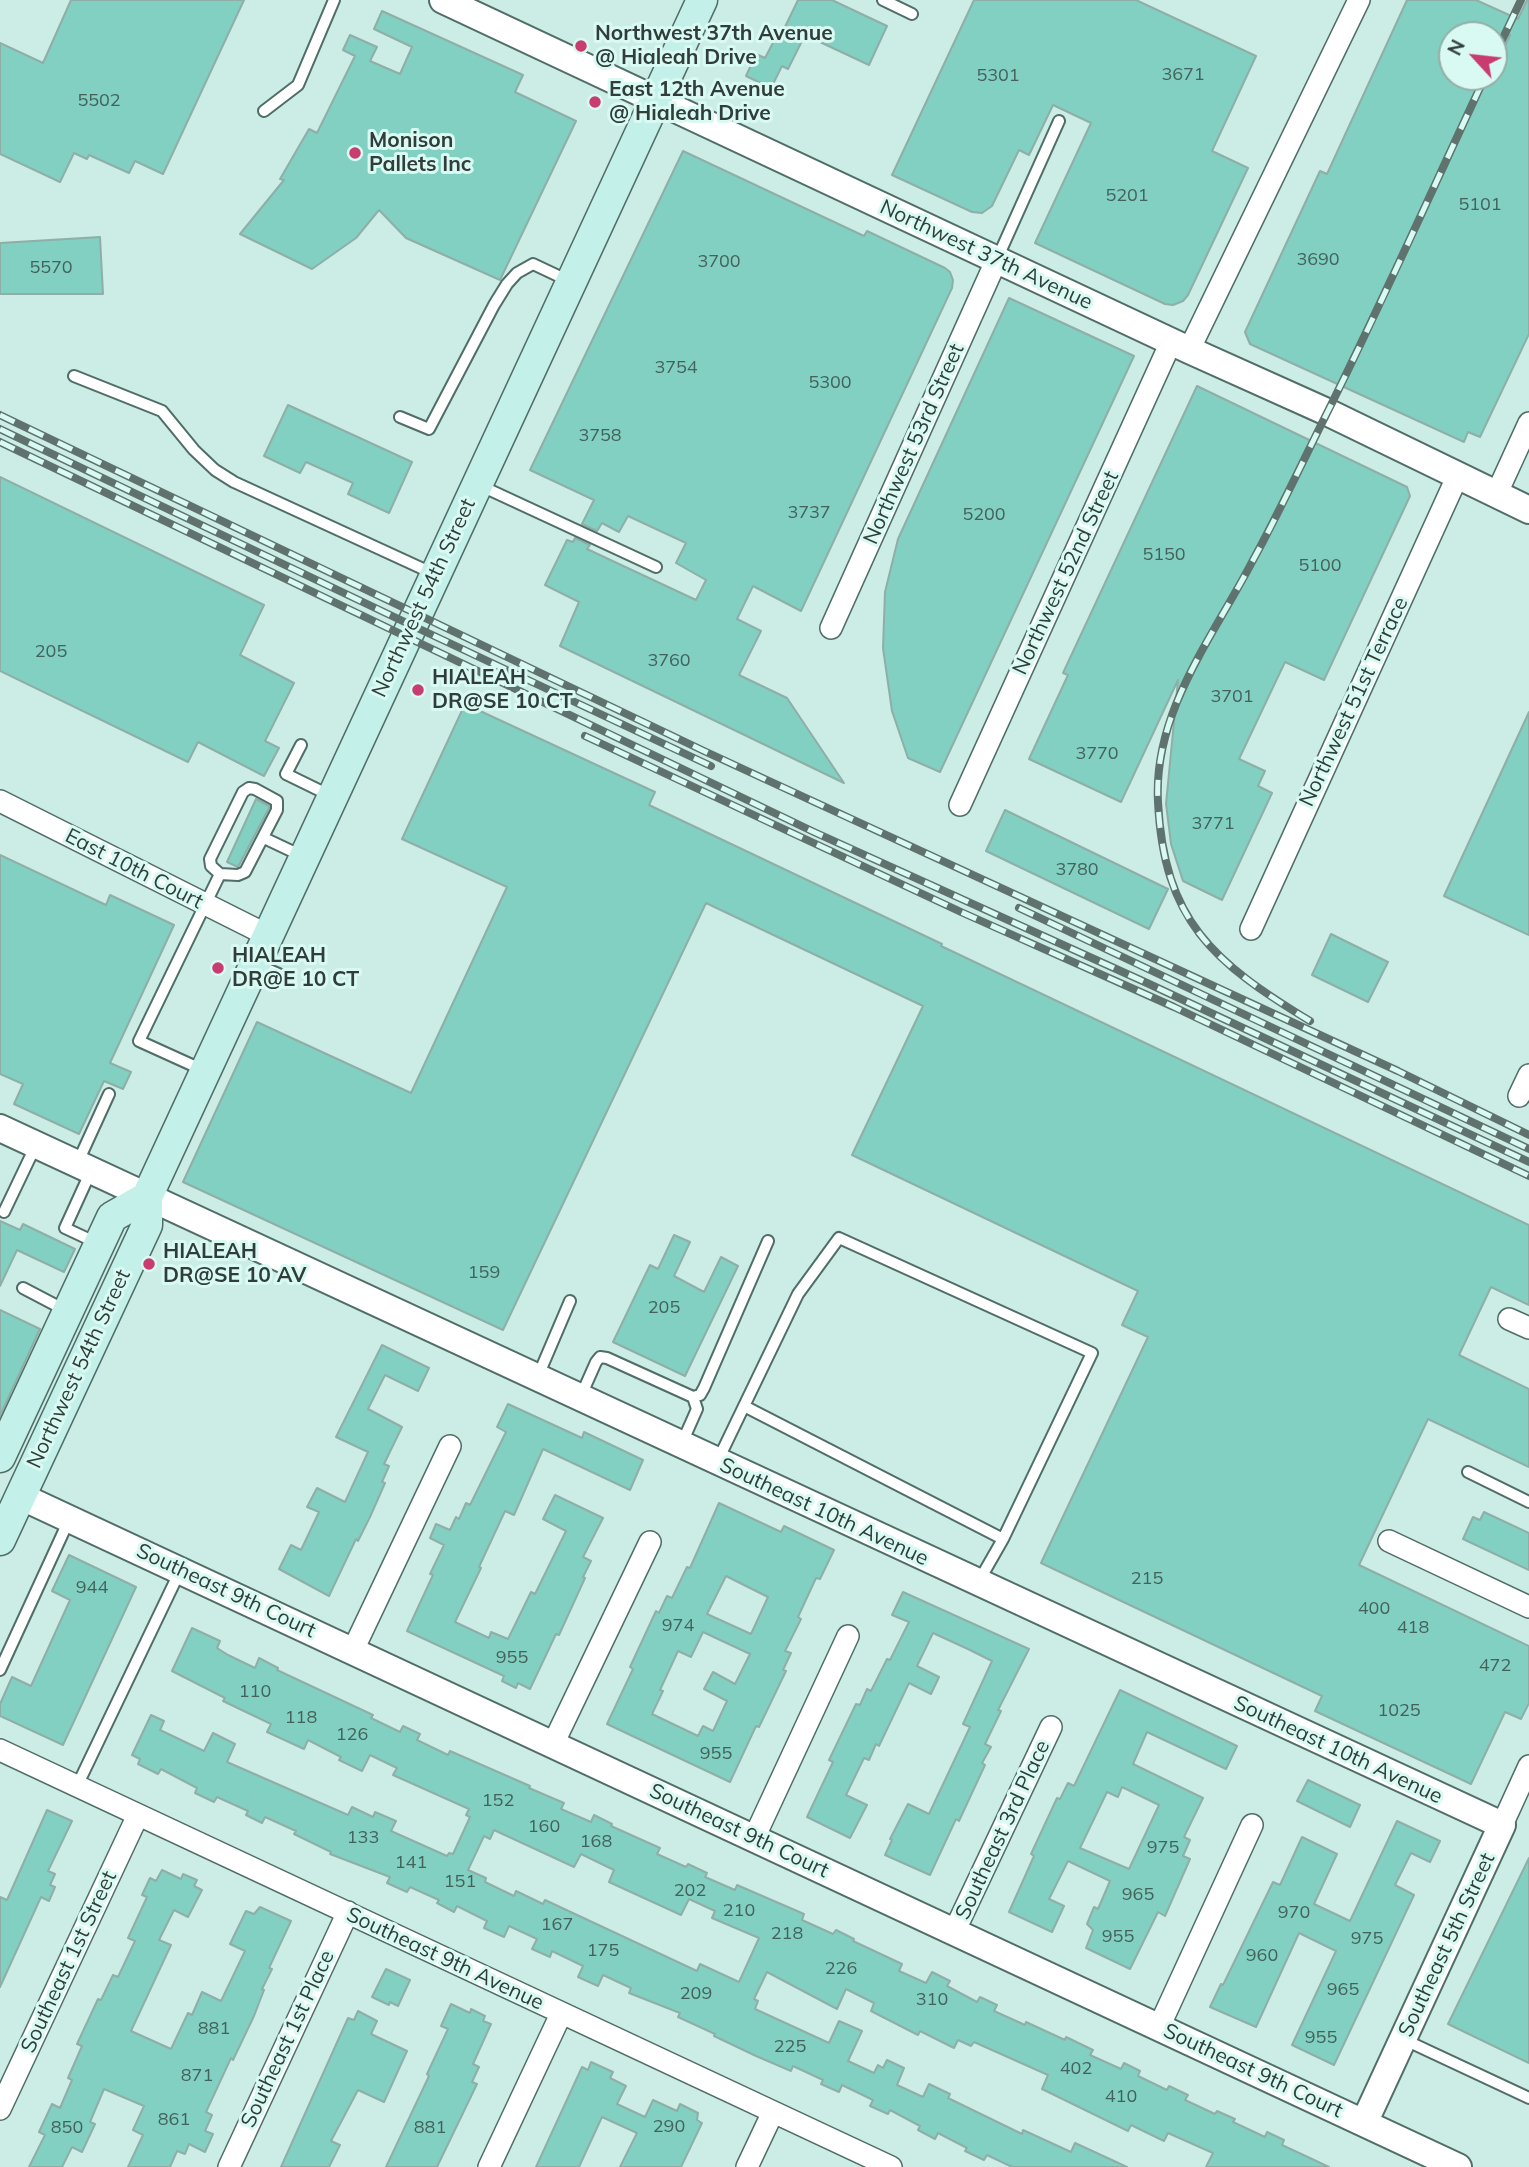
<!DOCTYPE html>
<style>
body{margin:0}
#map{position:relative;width:1529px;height:2167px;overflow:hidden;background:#cbede6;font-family:Mulish,sans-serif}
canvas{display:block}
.north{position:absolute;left:1438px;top:21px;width:70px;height:70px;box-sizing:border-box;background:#d9faf3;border:2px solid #95aea9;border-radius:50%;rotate:297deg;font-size:19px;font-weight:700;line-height:28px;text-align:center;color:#303d3a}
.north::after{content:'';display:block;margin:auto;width:24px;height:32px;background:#c83c70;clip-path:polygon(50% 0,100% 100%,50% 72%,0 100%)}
</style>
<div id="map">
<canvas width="1529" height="2167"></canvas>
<div class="north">N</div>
</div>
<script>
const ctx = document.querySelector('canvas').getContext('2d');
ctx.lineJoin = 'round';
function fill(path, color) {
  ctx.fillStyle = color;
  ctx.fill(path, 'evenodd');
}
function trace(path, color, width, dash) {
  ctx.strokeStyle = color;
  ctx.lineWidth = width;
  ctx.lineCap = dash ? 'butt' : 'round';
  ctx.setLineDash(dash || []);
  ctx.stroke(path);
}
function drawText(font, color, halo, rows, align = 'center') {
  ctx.font = font + ' Mulish,sans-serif';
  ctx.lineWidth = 6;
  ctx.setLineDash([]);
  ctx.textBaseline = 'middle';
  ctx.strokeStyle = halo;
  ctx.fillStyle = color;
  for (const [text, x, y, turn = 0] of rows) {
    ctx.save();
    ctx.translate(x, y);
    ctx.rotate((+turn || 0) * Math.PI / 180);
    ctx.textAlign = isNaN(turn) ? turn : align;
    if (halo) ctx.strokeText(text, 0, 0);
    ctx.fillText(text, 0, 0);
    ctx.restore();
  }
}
const building = new Path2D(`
 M71,0H244L163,174L135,161L129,173L89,155L87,159L74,153L60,182L0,154V43L43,63Z
 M798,0H832L887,26L869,65L805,35L788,69L782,66L771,88L746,76L756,54L765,58L777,35L780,37Z
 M974,0H1136L1256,56L1212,151L1248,168L1188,295L1183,301L1173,305L1165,304L1035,243L1091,123L1053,105L1029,155L1019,150L992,206L982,213L972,212L892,175Z
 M1407,0H1476L1518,19L1527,0H1529V334L1480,437L1468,432L1464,442L1250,344L1245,332L1320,171L1327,174ZM1452,35H1510L1494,70V77H1452Z
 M382,11L523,75L515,92L576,121L500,280L406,238L379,210L356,238L312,269L240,234L284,180L280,179L309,129L317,133L355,56L343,50L350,35L377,47L370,61L400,74L412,47L374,29Z
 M683,151L864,236L867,231L945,268L950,272L953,280L952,288L801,611L753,586L737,619L761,631L739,675L787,698L844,783L560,646L579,602L545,585L567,540L573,542L575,538L590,545L587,549L696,600L706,580L676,563L686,543L628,516L619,532L602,523L597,531L582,524L594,500L530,470Z
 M100,237L103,294H0V243Z
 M1009,298L1134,356L940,772L908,758L892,711L883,648L885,592L898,539Z
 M1197,386L1407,487L1410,496L1324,680L1285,662L1239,759L1265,771L1258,786L1272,793L1222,900L1183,881L1171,844L1166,804L1178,680L1121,802L1029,759L1068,675L1063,673Z
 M288,405L412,462L389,513L348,494L353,483L306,462L300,473L264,456Z
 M0,477L264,605L240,655L294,683L265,741L279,748L264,776L198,742L188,762L0,671Z
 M465,704L655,792L649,805L942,944L941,946L1529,1225V1305L1491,1287L1459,1355L1529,1389V1467L1428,1419L1359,1565L1529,1646V1703L1521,1719L1505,1712L1471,1784L1315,1711L1322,1696L1041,1563L1148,1337L1122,1325L1138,1291L852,1155L923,1006L706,903L503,1330L183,1182L257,1022L411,1093L507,887L402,839Z
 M1529,712V935L1444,896Z
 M256,799L269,806V808L238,867L227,862Z
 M1005,810L1168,889L1149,929L986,851Z
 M0,855L106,905L110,895L174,925L110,1063L131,1072L123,1089L104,1081L79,1134L14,1104L23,1084L0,1074Z
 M1331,934L1388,962L1368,1002L1312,975Z
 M0,1221L20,1230L23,1224L75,1249L64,1272L17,1250L0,1286Z
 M674,1235L690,1242L674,1276L704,1292L721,1257L738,1266L685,1376L613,1342L650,1265L658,1269Z
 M0,1310L40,1329L0,1416Z
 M382,1345L429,1368L418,1391L385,1375L368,1409L402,1427L384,1464L389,1466L382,1482L385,1483L370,1517L358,1541L356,1539L329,1596L279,1569L291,1545L301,1550L319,1512L307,1507L317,1488L345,1502L368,1452L336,1437Z
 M508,1404L582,1438L584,1432L643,1460L630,1490L543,1449L514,1515L505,1511L479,1567L481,1568L455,1622L489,1638L491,1632L508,1639L531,1592L535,1594L566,1531L543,1519L555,1495L603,1518L583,1557L591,1561L583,1577L585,1578L559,1635L556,1634L530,1689L518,1683L516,1688L502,1681L504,1676L407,1631L433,1575L430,1574L444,1545L430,1538L436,1524L450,1530L456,1517L459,1519L466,1503L470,1505L506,1432L497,1427Z
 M719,1503L781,1532L784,1526L834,1550L820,1579L816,1578L798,1617L801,1619L785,1651L791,1653L783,1670L786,1671L759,1727L756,1726L730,1782L607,1724L633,1669L630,1667L656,1611L659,1613L667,1596L672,1598L687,1567L690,1568ZM726,1576L768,1597L751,1634L707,1614ZM703,1632L750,1654L735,1684L713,1672L704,1689L727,1701L713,1731L703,1726L698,1736L652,1714L663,1691L660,1690L678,1651L691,1657Z
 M1484,1512L1529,1533V1570L1463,1539L1473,1517L1480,1520Z
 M69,1555L136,1587L63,1745L0,1716V1704L12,1677L31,1686L70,1600L52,1591Z
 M903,1592L1029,1649L998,1710L1001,1711L985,1744L991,1747L982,1763L985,1765L959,1821L956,1819L930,1875L885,1855L892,1840L890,1839L908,1804L929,1814L970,1727L963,1724L992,1661L970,1650L933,1633L917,1666L939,1677L931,1694L909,1683L879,1746L876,1744L869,1760L864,1758L846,1795L867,1805L850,1838L807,1817L833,1762L829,1760L856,1704L860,1705L867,1689L871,1691L887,1659L890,1660L909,1622L892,1615Z
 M192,1628L220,1641L217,1648L228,1655L255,1668L259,1658L278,1668L277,1670L373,1715L371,1718L400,1732L403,1726L420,1734L417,1740L448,1755L450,1751L530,1786L529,1788L564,1803L561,1809L591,1822L594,1815L612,1824L611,1826L660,1848L657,1854L686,1867L688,1864L707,1873L705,1877L735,1890L737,1885L804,1914L802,1920L833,1934L836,1930L854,1939L853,1941L902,1964L899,1971L926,1983L932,1972L950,1981L947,1986L977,2002L980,1997L997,2005L994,2011L1025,2025L1026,2022L1065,2040L1066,2037L1093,2050L1090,2055L1121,2069L1124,2063L1140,2071L1138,2076L1167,2090L1169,2086L1188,2095L1185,2100L1215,2114L1217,2111L1235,2119L1233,2122L1265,2137L1267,2132L1284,2140L1282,2145L1329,2167H1206L1213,2153L1168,2133L1164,2141L1131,2125L1128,2131L1042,2089L1048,2075L974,2042L971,2046L958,2040L954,2048L920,2031L918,2035L871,2011L874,2003L846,1989L837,2009L767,1972L754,1999L758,2001L755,2009L829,2043L839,2021L862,2031L848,2061L874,2073L878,2065L883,2068L887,2060L904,2068L897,2085L923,2097L929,2084L950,2094L948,2098L1022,2134L1023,2130L1071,2152L1075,2143L1127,2167H1012L987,2155L984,2160L965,2151L967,2148L938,2133L935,2139L918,2130L920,2126L890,2110L888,2114L870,2106L873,2100L842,2085L839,2092L821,2084L823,2080L793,2066L791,2071L756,2056L714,2036L715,2034L678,2017L680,2013L629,1993L631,1988L603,1975L598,1986L578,1977L583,1966L552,1951L550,1957L532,1949L537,1939L509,1926L504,1937L484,1928L487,1921L457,1906L454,1912L437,1903L439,1900L410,1887L407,1892L387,1883L390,1877L330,1854L331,1852L294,1834L296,1831L265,1817L262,1823L246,1815L248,1811L217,1797L214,1802L195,1793L197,1788L161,1769L158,1774L138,1764L140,1759L132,1755L151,1715L164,1721L160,1730L204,1751L213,1733L235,1744L227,1762L348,1815L352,1807L373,1817L375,1812L396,1821L391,1831L447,1856L449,1853L453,1854L470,1817L466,1815L469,1809L393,1775L397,1768L370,1755L362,1771L339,1760L341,1757L308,1740L304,1749L267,1732L271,1724L223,1701L225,1698L172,1671ZM494,1830L574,1867L581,1854L614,1870L609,1882L681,1915L689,1899L715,1911L712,1918L759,1938L739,1982L700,1964L697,1971L545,1900L543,1904L516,1891L514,1896L485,1882L486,1878L468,1870L484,1836L490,1839Z
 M1120,1690L1237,1746L1226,1769L1147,1732L1133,1764L1203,1798L1184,1837L1190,1840L1183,1856L1190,1859L1165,1916L1158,1912L1130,1969L1086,1948L1093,1930L1087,1924L1094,1907L1098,1909L1110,1881L1068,1861L1049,1899L1064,1906L1052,1932L1009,1912L1034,1856L1031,1854L1057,1798L1060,1799L1068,1783L1074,1786ZM1122,1787L1159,1805L1129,1869L1080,1848L1107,1792L1118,1797Z
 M1308,1780L1360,1805L1350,1827L1297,1801Z
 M47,1810L72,1821L48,1871L55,1874L50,1885L55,1887L49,1901L41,1897L0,1987V1897L7,1900Z
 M1397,1821L1440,1841L1430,1862L1411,1853L1395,1885L1414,1895L1334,2065L1292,2045L1336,1951L1299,1933L1256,2027L1210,2007L1221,1984L1223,1985L1273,1882L1280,1885L1302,1837L1337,1854L1314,1904L1350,1921Z
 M1529,1858V2063L1448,2024Z
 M162,1870L181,1879L183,1874L197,1880L194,1886L202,1890L188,1917L174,1910L159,1940L171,1945L131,2031L171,2049L188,2013L192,2015L202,1992L221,2001L245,1951L230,1944L246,1911L254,1914L260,1907L291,1921L269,1968L272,1969L262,1989L264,1990L254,2016L233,2060L231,2058L206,2112L212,2115L205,2131L213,2134L205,2152L189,2144L185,2154L177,2151L170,2167H128L143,2135L133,2130L144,2106L104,2089L90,2122L95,2124L82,2152L72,2147L62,2167H29L45,2135L39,2132L52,2104L60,2108L72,2080L68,2078L82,2046L77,2044L98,1999L101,2000L113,1975L118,1977L135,1941L128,1938L147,1897L142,1895L150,1878L156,1881Z
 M386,1969L410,1980L398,2006L390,2002L389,2005L372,1997Z
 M451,2004L470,2013L471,2009L485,2016L483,2021L491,2024L473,2064L479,2067L472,2082L477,2084L437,2167H386L429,2076L427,2074L448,2029L441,2026Z
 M358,2011L377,2021L371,2034L407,2051L384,2102L358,2090L331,2141L340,2145L329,2167H281L348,2018L354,2020Z
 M591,2062L613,2072L610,2078L626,2086L617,2104L645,2117L653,2100L677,2111L680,2104L698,2113L697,2120L702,2123L681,2167H620L637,2133L602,2117L579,2167H536L582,2067L588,2070Z`);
fill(building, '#81d0c2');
trace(building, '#8faea8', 2);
const service = new Path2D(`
 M883,0L912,14
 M264,111L298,85L334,0
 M997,259L1059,121
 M74,376L162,411L194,450L215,470L234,482L432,573
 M400,417L429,429L494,305L507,284L517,273L533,264L569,281
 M479,485L656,567
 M301,745L286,774L331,796
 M264,838L302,856
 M258,965L283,976
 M203,1070L139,1041L220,874L238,875L245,872L277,810V801L255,789L249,788L243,792L210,859L211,866L220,874
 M77,1164L109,1094
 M91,1171L65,1228L97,1243
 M4,1212L36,1145
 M23,1288L65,1310
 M538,1376L570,1301
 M693,1397L700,1395L704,1388L768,1241
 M580,1398L596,1362L600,1357L607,1358L693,1397L697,1409L682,1443
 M718,1460L798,1294L839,1238L1092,1353L1003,1539L744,1406
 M1468,1472L1529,1502
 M979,1581L1003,1539
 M0,1670L69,1520
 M77,1786L180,1571
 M1405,2040L1529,2098`);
const minor = new Path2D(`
 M1189,350L1359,0
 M1496,495L1529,423
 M831,628L997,259
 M0,801L269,936
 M960,805L1171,342
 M1251,929L1458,475
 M1519,1096L1529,1075
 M1509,1319L1529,1328
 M1389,1541L1529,1607
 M353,1650L450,1446
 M553,1744L650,1542
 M0,1750L891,2167
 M1502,1825L1529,1766
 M754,1838L848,1636
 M954,1932L1051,1727
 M1159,2027L1252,1825
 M0,2109L138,1815
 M229,2167L348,1912
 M489,2167L561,2014
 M747,2167L773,2112`);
const tertiary = new Path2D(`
 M443,0L1189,350L1327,412L1529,510
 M0,1128L1502,1825L1364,2123
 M20,1496L1458,2167`);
const secondary = new Path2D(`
 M0,1457L112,1217L147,1197
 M0,1540L147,1225V1197L702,0`);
trace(service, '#506d68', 14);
trace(minor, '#506d68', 24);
trace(tertiary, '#506d68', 30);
trace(secondary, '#506d68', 33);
trace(service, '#fff', 10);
trace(minor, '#fff', 21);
trace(tertiary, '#fff', 26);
trace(secondary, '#c4f0ea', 30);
const rail = new Path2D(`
 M1494,57L1521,0
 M0,415L704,751L1398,1071L1529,1135
 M0,429L411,625L711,766
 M0,442L814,832L1147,983L1529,1162
 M585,736L961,912L1174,1007L1529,1176
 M1019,908L1529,1149
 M1310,1021C1213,962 1164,921 1158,802C1153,712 1213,637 1252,562C1278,515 1301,465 1325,417C1381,305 1432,190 1485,77`);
trace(rail, '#5f726e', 8);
trace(rail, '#d9faf3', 5, [16]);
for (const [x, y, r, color] of [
 [581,46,7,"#c83c70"],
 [595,102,7,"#c83c70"],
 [355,153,7,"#c83c70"],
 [418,690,7,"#c83c70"],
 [218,968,7,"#c83c70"],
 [149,1264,7,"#c83c70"]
]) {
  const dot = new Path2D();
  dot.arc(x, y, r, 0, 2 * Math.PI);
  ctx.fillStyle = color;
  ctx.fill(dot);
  trace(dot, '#d9faf3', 2.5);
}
drawText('18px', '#44625c', null, [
 ["3671",1183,75],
 ["5301",998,76],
 ["5502",99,101],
 ["5201",1127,196],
 ["5101",1480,205],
 ["3690",1318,260],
 ["3700",719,262],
 ["5570",51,268],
 ["3754",676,368],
 ["5300",830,383],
 ["3758",600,436],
 ["3737",809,513],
 ["5200",984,515],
 ["5150",1164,555],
 ["5100",1320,566],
 ["205",51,652],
 ["3760",669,661],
 ["3701",1232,697],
 ["3770",1097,754],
 ["3771",1213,824],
 ["3780",1077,870],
 ["159",484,1273],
 ["205",664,1308],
 ["215",1147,1579],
 ["944",92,1588],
 ["400",1374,1609],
 ["974",678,1626],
 ["418",1413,1628],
 ["955",512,1658],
 ["472",1495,1666],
 ["110",255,1692],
 ["1025",1399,1711],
 ["118",301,1718],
 ["126",352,1735],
 ["955",716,1754],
 ["152",498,1801],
 ["160",544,1827],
 ["133",363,1838],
 ["168",596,1842],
 ["975",1163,1848],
 ["141",411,1863],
 ["151",460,1882],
 ["202",690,1891],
 ["965",1138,1895],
 ["210",739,1911],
 ["970",1294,1913],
 ["167",557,1925],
 ["218",787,1934],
 ["955",1118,1937],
 ["975",1367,1939],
 ["175",603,1951],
 ["960",1262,1956],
 ["226",841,1969],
 ["965",1343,1990],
 ["209",696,1994],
 ["310",932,2000],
 ["881",214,2029],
 ["955",1321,2038],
 ["225",790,2047],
 ["402",1076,2069],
 ["871",197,2076],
 ["410",1121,2097],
 ["861",174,2120],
 ["290",669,2127],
 ["850",67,2128],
 ["881",430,2128]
]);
drawText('bold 21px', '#303d3a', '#d9faf3', [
 ["Northwest 37th Avenue",595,34],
 ["@ Hialeah Drive",595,58],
 ["East 12th Avenue",609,90],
 ["@ Hialeah Drive",609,114],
 ["Monison",369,141],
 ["Pallets Inc",369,165],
 ["HIALEAH",432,678],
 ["DR@SE 10 CT",432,702],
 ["HIALEAH",232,956],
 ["DR@E 10 CT",232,980],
 ["HIALEAH",163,1252],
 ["DR@SE 10 AV",163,1276]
], 'left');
drawText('21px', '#303d3a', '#d9faf3', [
 ["Northwest 37th Avenue",986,255,25],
 ["Northwest 53rd Street",914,444,-66],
 ["Northwest 52nd Street",1066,573,-65],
 ["Northwest 54th Street",424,598,-65],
 ["Northwest 51st Terrace",1354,702,-65],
 ["East 10th Court",134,869,27],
 ["Northwest 54th Street",79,1369,-65],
 ["Southeast 10th Avenue",824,1512,25],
 ["Southeast 9th Court",226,1591,25],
 ["Southeast 10th Avenue",1338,1750,25],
 ["Southeast 3rd Place",1003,1830,-65],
 ["Southeast 9th Court",739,1831,25],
 ["Southeast 5th Street",1447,1945,-65],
 ["Southeast 9th Avenue",445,1959,25],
 ["Southeast 1st Street",69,1962,-65],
 ["Southeast 1st Place",288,2039,-65],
 ["Southeast 9th Court",1253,2071,25]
]);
</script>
